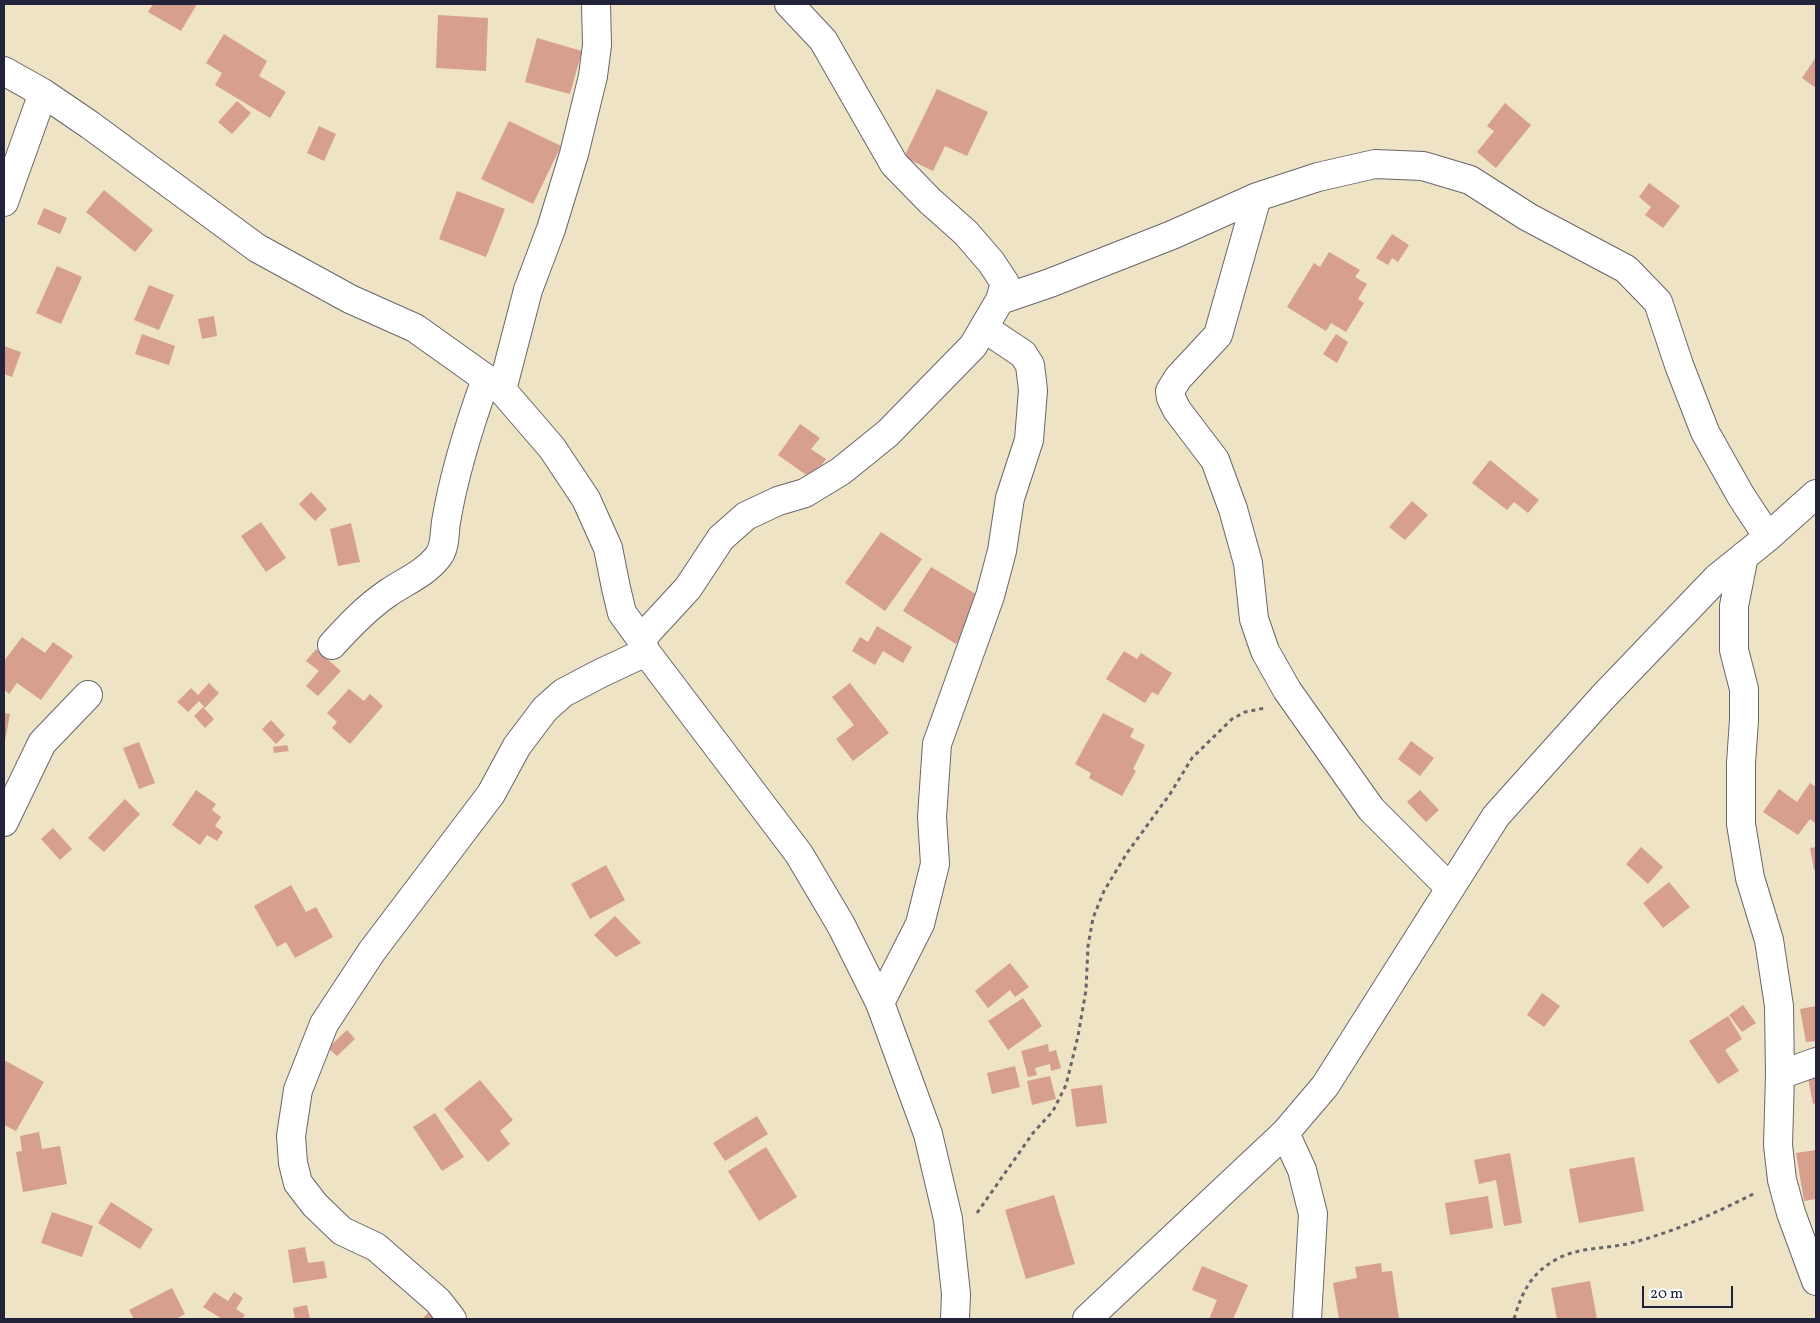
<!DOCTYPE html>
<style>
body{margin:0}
#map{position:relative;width:1820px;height:1323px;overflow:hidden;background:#eee3c5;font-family:Vollkorn,serif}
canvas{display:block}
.frame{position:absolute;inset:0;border:5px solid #22223b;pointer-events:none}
.scale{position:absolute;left:1642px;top:1286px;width:91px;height:22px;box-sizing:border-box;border:2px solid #22223b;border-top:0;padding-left:6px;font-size:15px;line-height:18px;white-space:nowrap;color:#22223b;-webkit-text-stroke:4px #fff;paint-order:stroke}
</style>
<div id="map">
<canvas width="1820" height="1323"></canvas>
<div class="frame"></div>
<div class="scale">20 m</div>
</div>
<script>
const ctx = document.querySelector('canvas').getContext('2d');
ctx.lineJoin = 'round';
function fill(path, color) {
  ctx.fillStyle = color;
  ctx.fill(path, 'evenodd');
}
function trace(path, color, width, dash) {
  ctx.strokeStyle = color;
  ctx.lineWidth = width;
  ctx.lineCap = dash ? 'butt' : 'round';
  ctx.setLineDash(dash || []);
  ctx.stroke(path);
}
fill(new Path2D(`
 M153,4H197L181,31L148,12Z
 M438,15L488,18L486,71L436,68Z
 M224,34L267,61L259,76L286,92L270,118L215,85L222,73L206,63Z
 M537,38L582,51L570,94L525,82Z
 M1816,57V88L1802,78Z
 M937,89L988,112L967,156L945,146L933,171L904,157Z
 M237,101L251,113L232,134L218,122Z
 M1505,103L1531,125L1496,168L1477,152L1494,131L1487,126Z
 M509,121L561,146L533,204L481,179Z
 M319,126L336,134L324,161L307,153Z
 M1649,183L1680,206L1663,228L1645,215L1651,207L1639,197Z
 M104,190L153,230L135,252L86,212Z
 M457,191L505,209L486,257L439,239Z
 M44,208L67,218L60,234L37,224Z
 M1392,234L1409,245L1398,262L1392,258L1388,265L1376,258Z
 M1329,252L1360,270L1355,277L1367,284L1358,299L1364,303L1346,332L1331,323L1326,331L1287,307L1314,263L1320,267Z
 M57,266L82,277L61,324L36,313Z
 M149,285L174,295L159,330L134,320Z
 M214,316L217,336L202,339L198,319Z
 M142,334L175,346L169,365L135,354Z
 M1336,334L1348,342L1337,363L1323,354Z
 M4,346L21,352L12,377L4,374Z
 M800,424L820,438L811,449L826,459L812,479L778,455Z
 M1490,460L1539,500L1528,513L1514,502L1507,510L1472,483Z
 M311,492L327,509L315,521L299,504Z
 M1412,501L1428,515L1405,540L1389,527Z
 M261,522L286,558L266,572L241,536Z
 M351,523L360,562L338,566L330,529Z
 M881,532L922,559L885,611L845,583Z
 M931,567L984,599L956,644L903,611Z
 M877,626L912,647L903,663L883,651L875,665L852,651L860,637L868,642Z
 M22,637L45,653L53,642L73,656L41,700L17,683L9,694L4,689V661Z
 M316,649L341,671L318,696L306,686L319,671L306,661Z
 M1124,651L1137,659L1141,653L1172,673L1158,695L1152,692L1145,703L1106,679Z
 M209,683L219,693L205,708L199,701L188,712L177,702L191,688L198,695Z
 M850,683L889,733L853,761L836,739L854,725L832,697Z
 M349,689L364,701L370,694L383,706L350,744L332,728L337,722L327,713Z
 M203,707L214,719L205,728L194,716Z
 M4,713L10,714L5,741H4Z
 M1103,713L1134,729L1130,737L1145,745L1133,769L1136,771L1122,796L1089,778L1091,773L1075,764Z
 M271,720L285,735L276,744L262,729Z
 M1411,741L1434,758L1420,776L1398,759Z
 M139,742L155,783L139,789L123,748Z
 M287,745L289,751L274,753L273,747Z
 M1810,783L1816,787V824L1810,819L1798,835L1763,812L1779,789L1797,802Z
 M196,790L216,804L212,810L221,817L215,826L223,832L217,841L207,835L200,845L172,825Z
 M1420,790L1439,810L1426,822L1407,802Z
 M125,799L140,814L104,852L88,838Z
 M53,828L72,849L60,860L41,839Z
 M1641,847L1663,867L1648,884L1626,864Z
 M1816,847V869L1814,870L1810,848Z
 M606,865L625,900L590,919L571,884Z
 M1669,882L1690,907L1663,928L1643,903Z
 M291,885L306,912L316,907L333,937L295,958L286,942L277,947L254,906Z
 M615,916L641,943L616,957L594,935Z
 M1010,963L1029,987L1015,997L1010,990L988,1008L975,991Z
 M1542,993L1560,1006L1544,1027L1527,1015Z
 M1023,998L1042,1026L1008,1050L988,1021Z
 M1743,1005L1756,1023L1742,1032L1729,1015Z
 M1816,1006V1041L1806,1042L1800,1009Z
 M1728,1016L1742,1039L1725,1050L1739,1071L1718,1084L1689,1041Z
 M347,1030L355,1039L337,1056L328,1048Z
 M1048,1044L1049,1052L1056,1050L1061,1068L1051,1071L1050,1064L1035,1068L1037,1075L1028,1077L1021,1051Z
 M4,1060L44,1082L16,1131L4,1125Z
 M1015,1066L1020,1087L992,1094L987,1073Z
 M1050,1076L1056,1099L1032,1105L1027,1081Z
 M1816,1076V1103L1813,1104L1808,1078Z
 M480,1080L513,1120L500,1131L510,1144L488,1162L444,1109Z
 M1102,1085L1107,1123L1076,1127L1071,1089Z
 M435,1113L464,1157L442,1171L413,1127Z
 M757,1116L768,1134L725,1161L713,1143Z
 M39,1132L42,1149L60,1146L67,1184L23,1192L16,1152L22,1151L20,1136Z
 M766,1147L797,1197L759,1221L728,1171Z
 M1816,1150V1199L1804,1201L1796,1153Z
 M1510,1153L1522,1223L1504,1226L1496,1180L1479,1184L1474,1160Z
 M1634,1157L1644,1211L1579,1223L1569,1169Z
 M1054,1195L1075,1264L1026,1279L1005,1210Z
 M1488,1196L1493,1228L1450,1235L1445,1203Z
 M111,1202L153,1229L140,1249L98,1223Z
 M52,1212L93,1226L82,1257L41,1243Z
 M305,1247L308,1263L324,1261L327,1278L293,1283L288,1250Z
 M1381,1263L1382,1272L1392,1271L1399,1319H1339L1333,1283L1357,1278L1355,1267Z
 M1202,1266L1248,1285L1233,1319H1209L1217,1300L1192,1290Z
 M1590,1281L1597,1319H1557L1551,1288Z
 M172,1288L185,1314L176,1319H134L129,1310Z
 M214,1292L228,1301L234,1292L243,1298L236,1309L245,1315L242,1319H222L203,1307Z
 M307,1305L310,1319H295L293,1308Z
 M429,1312L437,1319H422Z`), '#d79f8e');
const minor = new Path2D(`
 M4,71L43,93L90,125L257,248L350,299L415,328L502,390L552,448L586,499L608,548L616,588L622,613L641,639L646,652L799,854L841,925L880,1003L928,1134L948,1219L956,1294L955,1319
 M1257,197L1218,335L1178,378L1170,391L1171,398L1177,410L1215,460L1233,509L1248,563L1254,619L1265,651L1287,690L1371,809L1450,888
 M4,202L43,93
 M1000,300L1050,283L1172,235L1257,197L1318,177L1375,164L1423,166L1470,180L1528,217L1626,269L1658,302L1679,365L1705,432L1741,496L1768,537
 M502,390L528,290L551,229L574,154L593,76L597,45L596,4
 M1744,556L1734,606V650L1744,689V720L1741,763V824L1750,878L1769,940L1779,1006L1780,1075L1778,1145L1782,1180L1791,1213L1816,1281
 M641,639L688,588L721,538L746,516L778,501L805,493L841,471L888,433L973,346L1000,300L1005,283L991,262L966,233L930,201L894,164L823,40L789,4
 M332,645C349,626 366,608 388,593C404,582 424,574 437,558C446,548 444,534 446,522C454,473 469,426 486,379
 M4,822L42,743L88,695
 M880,1003L920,924L935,864L932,817L937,744L990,596L1002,551L1010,498L1029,440L1033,390L1030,365L1023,354L984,328
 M1780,1075L1816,1062
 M1285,1133L1302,1170L1313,1214L1307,1319
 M452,1319L438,1301L376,1247L342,1231L315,1205L298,1183L293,1163L291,1136L298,1090L324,1024L372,951L491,794L517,746L545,709L563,693L601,673L646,652
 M1087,1319L1285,1133L1325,1086L1496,816L1602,698L1717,578L1768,537L1816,494`);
trace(minor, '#69666b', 30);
trace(new Path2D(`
 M977,1213L1033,1133L1053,1111L1066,1085L1078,1036L1086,990L1088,946L1093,918L1104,891L1127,853L1170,794L1192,758L1232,719L1245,712L1265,708
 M1514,1319C1522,1292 1531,1273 1557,1259C1578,1247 1607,1249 1631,1243C1674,1232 1716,1213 1755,1193`), '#69666b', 3, [4, 4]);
trace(minor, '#fff', 28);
</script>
